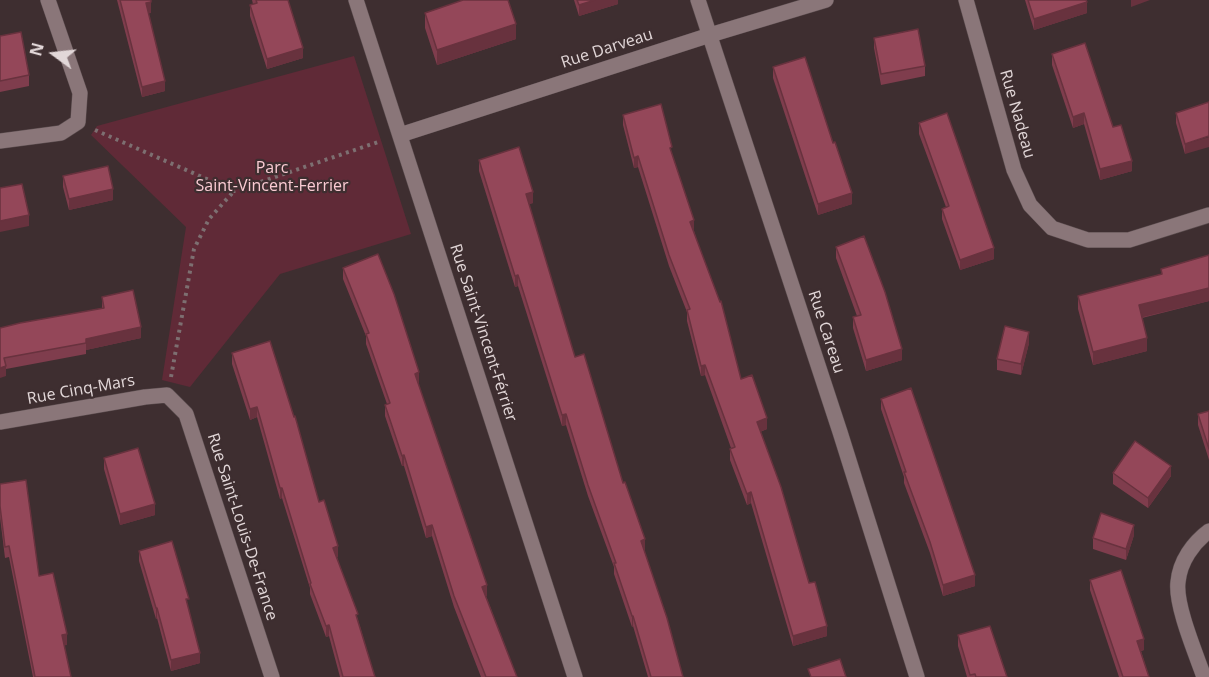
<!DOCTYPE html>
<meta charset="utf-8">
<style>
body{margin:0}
#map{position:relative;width:1209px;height:677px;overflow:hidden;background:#3e2e30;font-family:"Open Sans",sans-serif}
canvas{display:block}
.north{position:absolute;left:24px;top:24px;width:60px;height:60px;-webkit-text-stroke:4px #3e2e30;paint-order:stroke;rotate:285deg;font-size:16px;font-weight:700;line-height:24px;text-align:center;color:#e2d7d8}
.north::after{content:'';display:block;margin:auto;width:21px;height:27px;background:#e2d7d8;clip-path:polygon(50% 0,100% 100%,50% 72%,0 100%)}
</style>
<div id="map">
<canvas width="1209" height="677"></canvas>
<div class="north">N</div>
</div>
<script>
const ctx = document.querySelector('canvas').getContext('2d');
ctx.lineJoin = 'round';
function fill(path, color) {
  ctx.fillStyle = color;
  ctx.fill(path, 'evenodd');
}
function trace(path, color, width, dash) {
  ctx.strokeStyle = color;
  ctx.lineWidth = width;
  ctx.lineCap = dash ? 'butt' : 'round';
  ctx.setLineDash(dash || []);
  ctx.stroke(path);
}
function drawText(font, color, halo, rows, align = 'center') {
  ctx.font = font + ' "Open Sans",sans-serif';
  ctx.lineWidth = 4.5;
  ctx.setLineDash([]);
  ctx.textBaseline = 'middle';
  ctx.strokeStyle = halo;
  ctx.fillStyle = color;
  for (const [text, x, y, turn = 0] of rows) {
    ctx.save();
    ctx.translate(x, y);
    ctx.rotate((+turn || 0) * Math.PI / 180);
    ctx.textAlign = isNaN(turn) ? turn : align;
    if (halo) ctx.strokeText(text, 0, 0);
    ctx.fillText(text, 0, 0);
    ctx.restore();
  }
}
fill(new Path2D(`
 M354,56L411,234L280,274L190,387L162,380L186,227L91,135L97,126Z`), '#602a37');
const minor = new Path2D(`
 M356,0L575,677
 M698,0L840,432L917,677
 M966,0L1014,170L1030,205L1052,228L1088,240H1129L1209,215
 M400,135L710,35L826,0
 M0,141L61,133L78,122L80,93L48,0
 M0,422L145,397L167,395L186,414L272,677
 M1204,677C1196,654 1175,605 1178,582C1180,561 1193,543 1209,531`);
trace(minor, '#5a4c4e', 16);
trace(new Path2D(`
 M95,130L234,191L381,141
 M171,377L194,249L209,219L234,191`), '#7d6f71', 4, [3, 4.5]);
trace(minor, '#8a7679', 15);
fill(new Path2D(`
 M117,0H151V13H148L165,91L142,97Z
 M252,0H288L303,58L267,69L250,16V5L253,4Z
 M574,0H618V4L579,16Z
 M1025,0H1086L1087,13L1034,30Z
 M425,13L516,39L437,65L425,28Z
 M0,36L29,75V86L0,92Z
 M874,38L925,66V76L881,85L874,48Z
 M1052,54L1113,127L1132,171L1100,180L1084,124L1073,128L1052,65Z
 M773,67L852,204L818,215L773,78Z
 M1209,102L1185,154L1176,123V113Z
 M623,115L672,156L694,231L741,379L767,429L760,432L827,636L793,646L751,503L747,505L730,460V449L731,448L705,375L701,376L687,321V312L669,266L638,167L634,168L623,125Z
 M919,123L994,259L960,270L942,219V209L946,207L919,134Z
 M479,160L533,203L529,204L575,357L623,483L645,550L644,551L683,677H648L633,626L632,627L614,574V567L588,496L566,425L562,426L518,286L515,287L479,171Z
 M63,176L113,200L69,210L63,187Z
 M836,247L902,360L866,371L853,328V317L857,316L836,258Z
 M343,268L419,383H418L487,596H486L517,677H481L454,607L432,536L426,538L404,466H402L385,416V405L387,404L366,344V336L343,279Z
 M1161,269L1209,301L1142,318L1147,351L1093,365L1078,309V296L1161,274Z
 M102,297L141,338L86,350V354L6,369V376L0,328L102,308Z
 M1029,343L1021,375L997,370V359Z
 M232,353L319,502L338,557H337L358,620L375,677H340L329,636L326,637L310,594V588L282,498L280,499L257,417L250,420L232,364Z
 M881,399L975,586L943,596L930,553L904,483V477L881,409Z
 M1209,411V460L1198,425V414Z
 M104,458L155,515L120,525L104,469Z
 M1113,473L1171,476L1148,508L1113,484Z
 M0,484L39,576L67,645H64L71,677H33L9,557L5,558L0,517Z
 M1134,535L1126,560L1093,549V538Z
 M139,551L189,609L200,663L171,671L157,618L156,619L139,561Z
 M1090,580L1144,650L1141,651L1149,677H1119L1090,590Z
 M958,635L1007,677H967L958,646Z`), '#7f3d4d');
fill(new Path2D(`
 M595,0H618V4L579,16V5Z
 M1131,0H1150L1131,7Z
 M151,2V13L146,14V3Z
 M1087,2V13L1034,30V19Z
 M516,24V39L437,65V50Z
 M303,48V58L267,69V59Z
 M165,81V91L142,97V87Z
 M1084,113V124L1073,128V117Z
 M1209,137V147L1185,154V144Z
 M638,156V167L634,168V158Z
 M1132,161V171L1100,180V169Z
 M113,189V200L69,210V199Z
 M533,192V203L526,205V194Z
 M852,193V204L818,215V204Z
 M29,215V226L0,232V221Z
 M694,220V231L690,222Z
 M994,248V259L960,270V260Z
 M518,275V286L515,287V276Z
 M1209,288V301L1139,318V305Z
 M141,327V338L86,350V339Z
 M1029,332V343L1021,375V364Z
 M1147,338V351L1093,365V352Z
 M902,349V360L866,371V360Z
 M705,365V375L701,376V366Z
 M6,366V376L0,378V368Z
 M419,372V383L415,385V374Z
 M257,407V417L250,420V409Z
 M566,414V425L562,426V415Z
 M767,418V429L757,433V422Z
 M404,455V466H402V456Z
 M1171,466V476L1148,508V498Z
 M280,488H282V498L280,499Z
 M751,492V503L747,505V494Z
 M155,504V515L120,525V514Z
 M432,525V536L426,538V527Z
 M1134,525V535L1126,560V549Z
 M645,539V550L641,552V541Z
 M338,546V557L333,558V548Z
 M975,575V586L943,596V585Z
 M487,585V596L482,598V587Z
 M156,608H157V618L156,619Z
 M632,616H633V626L632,627Z
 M329,625V636L326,637V626Z
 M827,626V636L793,646V636Z
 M67,634V645L62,646V635Z
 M1144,639V650L1137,652V641Z
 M200,653V663L171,671V660Z`), '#68323e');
const building = new Path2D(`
 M120,0H151V2L146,3L165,81L142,87Z
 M256,0H288L303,48L267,59L250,5L257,3Z
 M463,0H508L516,24L437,50L425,13Z
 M577,0H595L579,5Z
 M1028,0H1086L1087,2L1034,19Z
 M918,29L925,66L881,74L874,38Z
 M21,32L29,75L0,81V36Z
 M1085,43L1113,127L1121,125L1132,161L1100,169L1084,113L1073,117L1052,54Z
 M805,57L833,143L835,142L852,193L818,204L773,67Z
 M1209,102V136L1185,144L1176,113Z
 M661,104L672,147L670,148L694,220L690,222L720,302L721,301L741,379L752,375L767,418L757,422L781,487L809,583L815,582L827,626L793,636L751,492L747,494L730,449L735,447L705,365L701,366L687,310L690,309L669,255L638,156L634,158L623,115Z
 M947,113L994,248L960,260L942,209L949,206L919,123Z
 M519,147L533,192L526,194L575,357L584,354L623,483L625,482L645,539L641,541L667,618L683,677H651L633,616H632L614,563H616L588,485L566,414L562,415L518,275L515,276L479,160Z
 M108,166L113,189L69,199L63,176Z
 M22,184L29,215L0,221V188Z
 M864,236L885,292L902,349L866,360L853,317L861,315L836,247Z
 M378,254L394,294L419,372L415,374L487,585L482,587L517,677H486L454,596L432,525L426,527L404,455L402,456L385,405L390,403L366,334L369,333L343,268Z
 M1209,255V288L1139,305L1147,338L1093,352L1078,296L1162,274L1161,269Z
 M133,290L141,327L86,339V343L4,358L6,366L0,368V328L20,323L104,308L102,297Z
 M1005,326L1029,332L1021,364L997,359Z
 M270,341L294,417L295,416L319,502L324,500L338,546L333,548L358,614L356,615L375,677H343L329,625L326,626L310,584L311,583L282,488H280L257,407L250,409L232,353Z
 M911,388L975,575L943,585L930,542L904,472H906L881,399Z
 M1209,411V449L1198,414Z
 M1135,441L1171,466L1148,498L1113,473Z
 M138,448L155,504L120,514L104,458Z
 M26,480L39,576L53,573L67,634L62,635L71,677H35L9,546L5,547L0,506V484Z
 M1101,513L1134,525L1126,549L1093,538Z
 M172,541L189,599H186L200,653L171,660L157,608H156L139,551Z
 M1121,570L1144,639L1137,641L1149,677H1123L1090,580Z
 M990,626L1007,677H976L975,674L970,675L958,635Z
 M840,659L846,677H811L808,669Z`);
fill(building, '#944759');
trace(building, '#68323e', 1.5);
drawText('16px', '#e2d7d8', '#3e2e30', [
 ["Rue Darveau",607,49,-18],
 ["Rue Nadeau",1017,114,74],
 ["Rue Careau",826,332,72],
 ["Rue Saint-Vincent-Férrier",483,333,72],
 ["Rue Cinq-Mars",81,390,-10],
 ["Rue Saint-Louis-De-France",242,527,72]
]);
drawText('16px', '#facbd3', '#3e2e30', [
 ["Parc",272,168],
 ["Saint-Vincent-Ferrier",272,186]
]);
</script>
